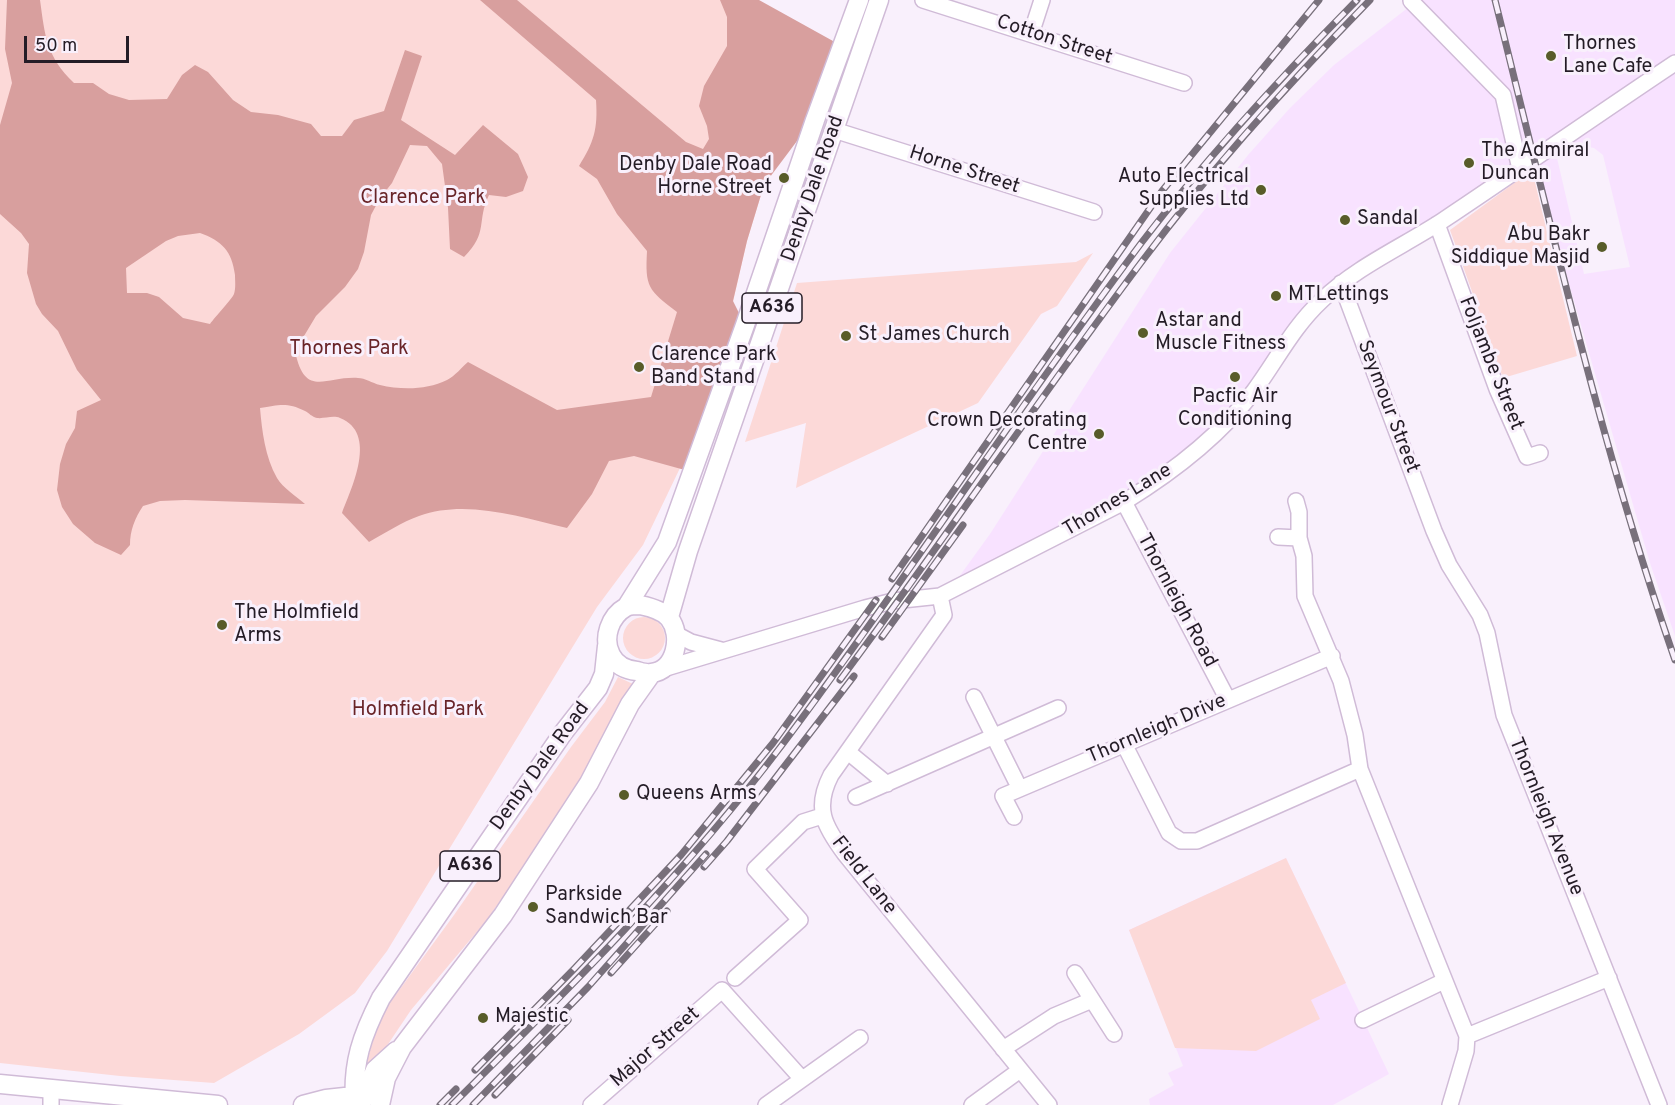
<!DOCTYPE html>
<style>
body{margin:0}
#map{position:relative;width:1675px;height:1105px;overflow:hidden;background:#f9f0fc;font-family:Overpass,sans-serif}
canvas{display:block}
.scale{position:absolute;left:24px;top:36px;width:105px;height:27px;box-sizing:border-box;border:3px solid #241c26;border-top:0;padding-left:8px;font-size:18px;line-height:21px;white-space:nowrap;color:#241c26;-webkit-text-stroke:4px #f9f0fc;paint-order:stroke}
</style>
<div id="map">
<canvas width="1675" height="1105"></canvas>
<div class="scale">50 m</div>
</div>
<script>
const ctx = document.querySelector('canvas').getContext('2d');
ctx.lineJoin = 'round';
function fill(path, color) {
  ctx.fillStyle = color;
  ctx.fill(path, 'evenodd');
}
function trace(path, color, width, dash) {
  ctx.strokeStyle = color;
  ctx.lineWidth = width;
  ctx.lineCap = dash ? 'butt' : 'round';
  ctx.setLineDash(dash || []);
  ctx.stroke(path);
}
function drawText(font, color, halo, rows, align = 'center') {
  ctx.font = font + ' Overpass,sans-serif';
  ctx.lineWidth = 6;
  ctx.setLineDash([]);
  ctx.textBaseline = 'middle';
  ctx.strokeStyle = halo;
  ctx.fillStyle = color;
  for (const [text, x, y, turn = 0] of rows) {
    ctx.save();
    ctx.translate(x, y);
    ctx.rotate((+turn || 0) * Math.PI / 180);
    ctx.textAlign = isNaN(turn) ? turn : align;
    if (halo) ctx.strokeText(text, 0, 0);
    ctx.fillText(text, 0, 0);
    ctx.restore();
  }
}
fill(new Path2D(`
 M1418,0H1675V636L1650,563L1533,160L1342,283L1255,389L1153,484L956,581L990,534L1170,253L1248,155L1290,108L1334,65ZM1583,146L1594,148L1603,155L1630,267L1584,274L1557,158L1574,148Z
 M1286,858L1389,1074L1333,1105H1150L1149,1099L1174,1085L1168,1073L1183,1066L1129,930Z`), '#f8e2ff');
fill(new Path2D(`
 M0,0H759L764,185L747,241L733,302L680,468L643,545L597,607L387,951L355,993L299,1034L214,1083L120,1076L0,1063Z
 M1532,170L1577,356L1503,378L1450,230Z
 M1093,253L1057,306L1041,314L978,403L796,488L806,423L745,442L797,283L1076,262Z
 M623 638a21 21 0 1 1 42 0a21 21 0 1 1-42 0Z
 M618,677L633,684L596,753L549,831L486,921L411,1010L366,1077L367,1060L381,1015L454,915L571,747L605,702Z
 M1286,858L1346,983L1311,1000L1320,1019L1256,1051L1175,1048L1129,930Z`), '#fcd9d8');
fill(new Path2D(`
 M7,0H40C45,36 46,56 74,83H93L109,94L129,100L167,99L182,75L195,65L208,72L233,100L251,112L278,115L311,124L321,136H342L354,120L384,111L405,50L422,56L401,120L455,155L483,125L518,154L528,177L523,191L506,197L489,195C476,222 489,232 464,257L450,249L448,208L442,164L427,146L410,145L392,183L380,198L371,215L364,252L358,269L345,287L316,316L295,351C305,399 325,376 358,378C365,378 372,383 380,385C401,390 427,390 447,380C455,376 462,367 468,362L557,410L651,397L677,312C648,290 645,287 647,251L617,214L597,179L579,166C594,142 598,129 596,100L480,0H517L686,142L703,149L709,139L707,126L699,106L704,86L727,46V17L720,0H759L842,46L800,137L764,185L747,241L733,301L745,325L692,472L634,456L609,461L592,494L567,528C520,517 466,499 419,516C402,522 385,533 369,542L342,513C352,487 378,433 340,418C333,415 324,419 317,418C312,417 309,413 305,411C287,402 279,405 260,408C262,431 265,457 277,478C283,488 296,496 305,504L185,500L160,501L143,506C135,518 130,530 130,545L121,555L95,543L73,524L62,507L57,490L60,464L66,444L75,428L77,411L101,400L77,370L58,331L42,314L36,304L27,273L29,244L21,233L0,214V125L12,83L5,49ZM200,233C222,241 232,251 235,275C235,281 236,288 234,294C232,299 215,317 210,324L183,318L159,297L147,293H127L126,268L166,241L178,236Z`), '#d89f9e');
const minor = new Path2D(`
 M923,0L1184,83
 M1411,1L1503,95L1520,169
 M1031,34L1042,0
 M834,130L1094,212
 M1437,224L1497,389L1527,457L1540,453
 M1341,283L1434,531L1449,565L1480,615L1487,633L1504,715L1659,1105
 M1296,501L1299,512V538L1304,556L1305,596L1341,681L1355,735L1360,769L1467,1036L1466,1051L1450,1105
 M1124,502L1228,700
 M1278,537L1299,538
 M940,596L944,615L831,775C814,808 824,826 845,854L1049,1105
 M676,634L691,642L721,650
 M663,669L865,608L893,601L940,596L1124,502C1173,472 1219,437 1254,391C1277,360 1292,328 1322,300C1356,267 1402,247 1442,221C1520,169 1597,115 1675,63
 M974,697L1016,781
 M1124,744L1169,833L1181,841H1197L1360,769
 M848,752L887,784
 M856,797L1058,708
 M1014,817L1003,796L1332,656
 M1075,973L1114,1034
 M735,978L800,920L755,869L803,822L822,816
 M1363,1020L1444,981
 M1467,1036L1609,978
 M1003,1049L1054,1016L1092,1000
 M51,1105V1088
 M591,1105L722,990L802,1079
 M766,1105L860,1038
 M972,1105L1020,1070`);
const major = new Path2D(`
 M640,605C650,607 662,610 669,618C683,635 676,671 651,673C647,674 641,672 637,671C626,670 616,665 611,655C602,638 610,616 626,607C630,605 636,605 640,605Z
 M627,606L667,542L745,325L815,120L859,0
 M669,617L688,551L879,0
 M0,1084L218,1105
 M303,1105L326,1099L354,1096
 M355,1105C352,1063 362,1035 381,998L563,733L598,688L604,674L607,646
 M361,1105L375,1070L396,1051
 M380,1105L386,1078L402,1047L503,915L589,783L630,704L652,673`);
trace(minor, '#d0bbd7', 18);
trace(major, '#d0bbd7', 21);
trace(minor, '#fff', 15);
trace(major, '#fff', 18);
const rail = new Path2D(`
 M1495,0C1550,221 1600,444 1675,660
 M892,579L1162,191L1319,0
 M882,637L963,525
 M840,680C943,542 1039,398 1143,260C1212,168 1290,82 1370,0
 M704,867L727,841L854,676
 M611,973L667,911
 M475,1070L575,968L681,855L773,743L876,600
 M495,1095L568,1020
 M440,1105L456,1089
 M452,1105C568,990 684,875 782,745C906,580 1018,407 1142,242C1208,156 1281,77 1357,0
 M473,1105L588,987L706,854`);
trace(rail, '#78707b', 7);
trace(rail, '#f9f0fc', 4.5, [14]);
for (const [x, y, r, color] of [
 [1551,56,6,"#585c29"],
 [1469,163,6,"#585c29"],
 [784,178,6,"#585c29"],
 [1261,190,6,"#585c29"],
 [1345,220,6,"#585c29"],
 [1602,247,6,"#585c29"],
 [1276,296,6,"#585c29"],
 [1143,333,6,"#585c29"],
 [846,336,6,"#585c29"],
 [639,367,6,"#585c29"],
 [1235,377,6,"#585c29"],
 [1099,434,6,"#585c29"],
 [222,625,6,"#585c29"],
 [624,795,6,"#585c29"],
 [533,907,6,"#585c29"],
 [483,1018,6,"#585c29"]
]) {
  const dot = new Path2D();
  dot.arc(x, y, r, 0, 2 * Math.PI);
  ctx.fillStyle = color;
  ctx.fill(dot);
  trace(dot, '#f9f0fc', 2);
}
for (const [x, y, w] of [
 [772,308,60],
 [470,866,60]
]) {
  const box = new Path2D();
  box.roundRect(x - w / 2, y - 15, w, 30, 4.5);
  ctx.fillStyle = '#f9f0fc';
  ctx.fill(box);
  trace(box, '#241c26', 1.5);
}
drawText('bold 18px', '#241c26', null, [
 ["A636",772,308],
 ["A636",470,866]
]);
drawText('20px', '#241c26', '#f9f0fc', [
 ["Cotton Street",1054,41,18],
 ["Horne Street",964,171,18],
 ["Denby Dale Road",814,189,-71],
 ["Foljambe Street",1490,364,68],
 ["Seymour Street",1387,407,69],
 ["Thornes Lane",1118,501,-31],
 ["Thornleigh Road",1176,601,62],
 ["Thornleigh Drive",1157,730,-23],
 ["Denby Dale Road",541,767,-54],
 ["Thornleigh Avenue",1545,817,68],
 ["Field Lane",863,876,52],
 ["Major Street",656,1048,-41]
]);
drawText('20px', '#241c26', '#f9f0fc', [
 ["Thornes",1563,45],
 ["Lane Cafe",1563,68],
 ["The Admiral",1481,152],
 ["Duncan",1481,175],
 ["Denby Dale Road",772,166,"right"],
 ["Horne Street",772,189,"right"],
 ["Auto Electrical",1249,178,"right"],
 ["Supplies Ltd",1249,201,"right"],
 ["Sandal",1357,220],
 ["Abu Bakr",1590,236,"right"],
 ["Siddique Masjid",1590,259,"right"],
 ["MTLettings",1288,296],
 ["Astar and",1155,322],
 ["Muscle Fitness",1155,345],
 ["St James Church",858,336],
 ["Clarence Park",651,356],
 ["Band Stand",651,379],
 ["Pacfic Air",1235,398,"center"],
 ["Conditioning",1235,421,"center"],
 ["Crown Decorating",1087,422,"right"],
 ["Centre",1087,445,"right"],
 ["The Holmfield",234,614],
 ["Arms",234,637],
 ["Queens Arms",636,795],
 ["Parkside",545,896],
 ["Sandwich Bar",545,919],
 ["Majestic",495,1018]
], 'left');
drawText('20px', '#692428', '#f9f0fc', [
 ["Clarence Park",423,199],
 ["Thornes Park",349,350],
 ["Holmfield Park",418,711]
]);
</script>
